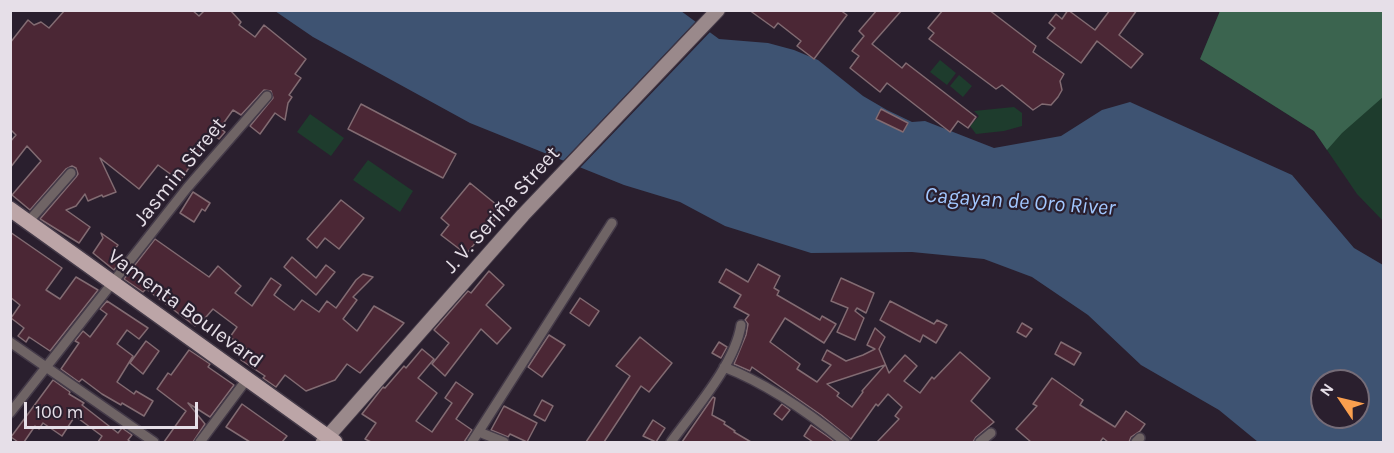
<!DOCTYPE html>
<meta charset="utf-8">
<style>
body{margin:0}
#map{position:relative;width:1394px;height:453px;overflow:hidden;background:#2a1f2e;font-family:Karla,sans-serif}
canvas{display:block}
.frame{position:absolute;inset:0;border:12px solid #e6dfe8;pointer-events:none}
.north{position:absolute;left:1310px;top:369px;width:60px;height:60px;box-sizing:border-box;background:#2a1f2e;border:2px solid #756c78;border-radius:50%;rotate:305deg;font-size:16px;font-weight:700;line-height:24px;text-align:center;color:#e6dfe8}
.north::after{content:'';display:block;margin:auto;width:21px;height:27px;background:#fa9f4e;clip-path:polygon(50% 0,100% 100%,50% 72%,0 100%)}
.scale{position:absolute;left:24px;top:402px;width:174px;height:27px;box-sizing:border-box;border:3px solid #e6dfe8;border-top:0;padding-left:8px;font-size:18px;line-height:21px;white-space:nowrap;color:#e6dfe8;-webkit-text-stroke:4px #2a1f2e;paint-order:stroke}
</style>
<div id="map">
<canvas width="1394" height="453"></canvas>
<div class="frame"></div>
<div class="north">N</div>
<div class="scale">100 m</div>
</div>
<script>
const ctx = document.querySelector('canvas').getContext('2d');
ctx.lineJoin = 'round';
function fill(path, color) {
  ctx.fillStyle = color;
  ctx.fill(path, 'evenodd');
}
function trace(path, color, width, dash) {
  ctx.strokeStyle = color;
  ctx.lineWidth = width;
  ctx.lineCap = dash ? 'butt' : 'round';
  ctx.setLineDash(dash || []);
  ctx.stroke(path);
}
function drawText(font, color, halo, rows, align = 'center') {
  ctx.font = font + ' Karla,sans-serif';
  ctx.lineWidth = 4.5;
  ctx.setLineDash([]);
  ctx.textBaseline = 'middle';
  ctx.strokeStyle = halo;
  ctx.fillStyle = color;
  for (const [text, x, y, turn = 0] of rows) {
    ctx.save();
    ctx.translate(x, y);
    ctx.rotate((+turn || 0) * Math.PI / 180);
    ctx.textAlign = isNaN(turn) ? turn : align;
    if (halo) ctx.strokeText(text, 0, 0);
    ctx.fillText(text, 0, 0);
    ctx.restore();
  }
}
fill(new Path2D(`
 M1220,11H1383V221L1357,194L1314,131L1200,59Z
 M940,60L956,73L947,85L930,72Z
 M959,75L972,86L963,97L950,86Z
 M1014,107L1022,113V126L1004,131L976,134L970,126L979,116L974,111Z
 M310,114L344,138L331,156L297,132Z
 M368,160L413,191L400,212L353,180Z`), '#1e3c2d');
fill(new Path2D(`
 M1220,11H1383V97L1342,133L1327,150L1314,131L1200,59Z`), '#3b644f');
fill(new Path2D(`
 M275,11H681L719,39L768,43L794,50L818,60L863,96L887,110L912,122L925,121L994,148L1061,136L1102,110L1130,102L1292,175L1354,248L1383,265V442H1258L1219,410L1141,365L1088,315L1032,277L984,259L912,252L811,253L725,226L680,202L624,185L470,123L313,37ZM1322,381H1358V417H1322Z`), '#3e5372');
fill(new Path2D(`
 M698,19L712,30L578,170L561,163Z`), '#2a1f2e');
const building = new Path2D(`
 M65,10H192L199,16L205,10H230L241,22L239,25L255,37L264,25L306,59L295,74L301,78L289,95L292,97L288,103L285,120L275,113L260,134L250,126L273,98L271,91L264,90L241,115L233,110L220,128L225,132L219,139L212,134L180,181L158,165L139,189L100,158L116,192L103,197L102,195L88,201L85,194L76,206L66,210L90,227L79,243L40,219L76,177L78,174L76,168L72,166L66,169L30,210L12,195L41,161L27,146L10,168V142L16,135L10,129V43L28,20L34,25L41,22L49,28Z
 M749,10H840L847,15L814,59L797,46L801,41L778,23L774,28Z
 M877,10H902L872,44L902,68L906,63L976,117L968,128L958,121L950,132L887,83L880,92L850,68L859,56L852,51L864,36L859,31Z
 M943,10H989L1036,46L1033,52L1064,74L1060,81L1062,90L1058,97L1051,105L1042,104L1033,110L1002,85L996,89L929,39L934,33L928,28Z
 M1068,10L1095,30L1110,10H1137L1119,35L1143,54L1131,68L1097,41L1081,63L1047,38L1055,28L1049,23L1056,14L1062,19Z
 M361,104L456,154L443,178L348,129Z
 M881,109L908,123L903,132L876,119Z
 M470,183L503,210L466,254L441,235L449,225L441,218Z
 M193,192L210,203L205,211L202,209L194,222L180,213Z
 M341,200L364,218L339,249L325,238L317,248L307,239Z
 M10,232L62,268L46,290L60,299L76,277L98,290L50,351L29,337L26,342L18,336L24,328L11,318L20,305L10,297Z
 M101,233L118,245L112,253L122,259L114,270L93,253L103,238Z
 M155,239L209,277L218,266L241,286L235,293L252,306L271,278L281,285L274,295L294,310L302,300L319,312L327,301L336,308L356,280L363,274L373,277L353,297L357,300L343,319L357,331L374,306L404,323L360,373L347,364L335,380L306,391L285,375L276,387L263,378L265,376L241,360L248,350L230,337L237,327L213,309L199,325L197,323L195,326L146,289L143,292L124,279Z
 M292,257L316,278L326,265L335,272L316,295L284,267Z
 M758,264L780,276L774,288L779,291L777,295L820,320L822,316L836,324L824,343L785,318L770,342L800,364L797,369L817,382L831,365L822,360L827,350L846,361L863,355L875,349L867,345L875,328L885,337L879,349L889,373L905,355L917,366L904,381L920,393L932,377L934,379L960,352L990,378L971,401L994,422L976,437L973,442H877L899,419L895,416L902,407L888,394L878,406L876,404L851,439L821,415L752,367L750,371L734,364L746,335L748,324L745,320L749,315L734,307L741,295L719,282L726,269L748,282ZM885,365L862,391L863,392L852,407L837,396L839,393L827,384Z
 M489,271L504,285L486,305L511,328L497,344L481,329L445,376L432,364L449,343L434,330L468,291L471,293Z
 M841,278L874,293L866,313L857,308L855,311L864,318L855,340L837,332L848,308L831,301Z
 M580,298L599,311L589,326L570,313Z
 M107,301L148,328L139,339L127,330L117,344L133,356L117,382L134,394L136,391L153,401L144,416L122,403L121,405L102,394L82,379L79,382L61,369L79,343L75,341L83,331L90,337L107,314L100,309Z
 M890,301L934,324L937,320L947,325L936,343L923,335L920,342L880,320Z
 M1022,323L1032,329L1026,337L1017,332Z
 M549,335L565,345L542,377L528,367Z
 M640,337L672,363L649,392L641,386L604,442H586L630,376L616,366Z
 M146,341L159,351L143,374L130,363Z
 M719,342L727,347L721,358L712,353Z
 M1061,342L1081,353L1074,365L1055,354Z
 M422,349L434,359L418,378L437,393L416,421L432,432L452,403L445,398L456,382L473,394L456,419L472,430L464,442H371L365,439L376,423L362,414L383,387L385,388L404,366L406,368Z
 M189,350L210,364L208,367L234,385L210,417L188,403L205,424L193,442H164L186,411L157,389L168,373L171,375Z
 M1052,378L1083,400L1080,405L1115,427L1126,411L1145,424L1140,431L1131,437L1129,442H1108L1103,438L1100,442H1031L1016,429L1037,406L1033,404Z
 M53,380L70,392L69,394L84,403L82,405L118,433L122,428L132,435L128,440L131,442H98L102,436L75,416L62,436L43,423L39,429L35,426L24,442H18L11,437Z
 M713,397L715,398L712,415L725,422L724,424L735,431L734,432L751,442H682Z
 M542,400L553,406L545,421L534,415Z
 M242,404L287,436L282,442H250L226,427Z
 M782,404L790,410L782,420L774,414Z
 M504,406L537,423L527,442L510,434L508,437L491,430Z
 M653,420L665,428L656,442L643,436Z
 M811,425L827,436L835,442H813L804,436Z`);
fill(building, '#4b2735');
trace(building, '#826b72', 1.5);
const minor = new Path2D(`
 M28,222L71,173
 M10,342L154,442
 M724,367C768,384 808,412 845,442
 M10,413L187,188L267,96
 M479,432L504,442
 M200,442L247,379
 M472,442L612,223
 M671,442C695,409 735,364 741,325
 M980,442L991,433
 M1136,442L1140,438`);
const secondary = new Path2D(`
 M323,442L523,215L718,10`);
const primary = new Path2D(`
 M10,209L335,442`);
trace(minor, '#443a48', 12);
trace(secondary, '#443a48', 16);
trace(primary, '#443a48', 18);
trace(minor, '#6f6465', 9);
trace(secondary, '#9a898b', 14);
trace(primary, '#bca5a7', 15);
drawText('21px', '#e6dfe8', '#2a1f2e', [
 ["Jasmin Street",180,172,-51],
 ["J. V. Seriña Street",502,210,-48],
 ["Vamenta Boulevard",185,309,36]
]);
drawText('italic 22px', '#a2c7fe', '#2a1f2e', [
 ["Cagayan de Oro River",1020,202,4]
]);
</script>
